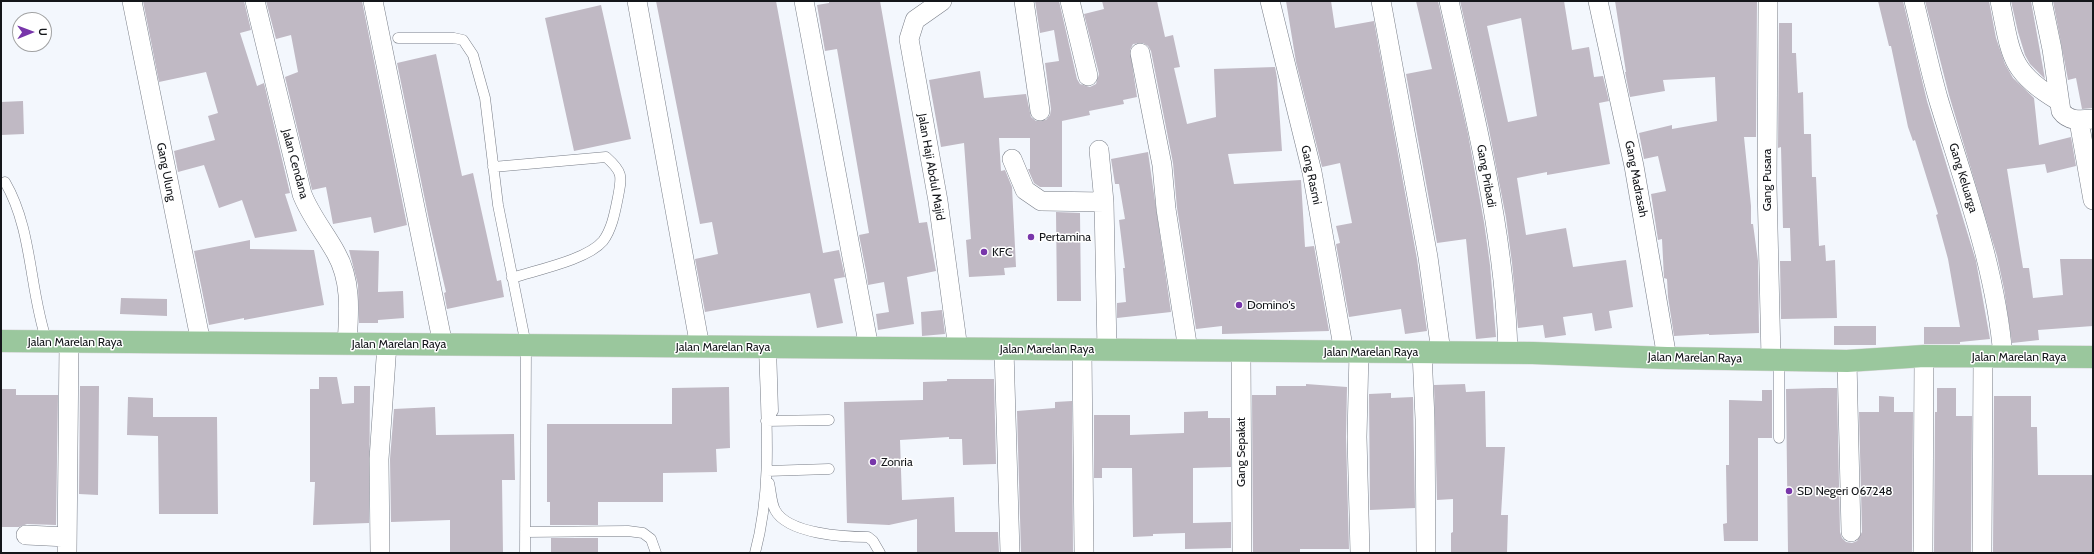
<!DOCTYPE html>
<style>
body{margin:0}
#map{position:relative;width:2094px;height:554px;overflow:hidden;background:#f3f7fd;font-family:Cabin,sans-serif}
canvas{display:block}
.frame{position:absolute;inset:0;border:2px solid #14161a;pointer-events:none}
.north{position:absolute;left:12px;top:12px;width:40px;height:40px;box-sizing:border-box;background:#fff;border:1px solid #a1a2a3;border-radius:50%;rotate:89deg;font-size:11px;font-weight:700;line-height:16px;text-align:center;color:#14161a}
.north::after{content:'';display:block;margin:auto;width:14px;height:18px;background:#7836aa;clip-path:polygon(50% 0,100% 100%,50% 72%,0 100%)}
</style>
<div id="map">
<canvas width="2094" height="554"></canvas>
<div class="frame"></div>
<div class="north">U</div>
</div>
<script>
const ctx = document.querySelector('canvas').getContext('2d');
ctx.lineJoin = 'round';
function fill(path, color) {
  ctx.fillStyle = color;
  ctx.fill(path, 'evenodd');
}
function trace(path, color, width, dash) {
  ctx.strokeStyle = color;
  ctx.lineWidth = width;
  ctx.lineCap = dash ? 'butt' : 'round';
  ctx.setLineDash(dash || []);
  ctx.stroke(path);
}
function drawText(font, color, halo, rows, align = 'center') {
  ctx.font = font + ' Cabin,sans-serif';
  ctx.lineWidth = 3;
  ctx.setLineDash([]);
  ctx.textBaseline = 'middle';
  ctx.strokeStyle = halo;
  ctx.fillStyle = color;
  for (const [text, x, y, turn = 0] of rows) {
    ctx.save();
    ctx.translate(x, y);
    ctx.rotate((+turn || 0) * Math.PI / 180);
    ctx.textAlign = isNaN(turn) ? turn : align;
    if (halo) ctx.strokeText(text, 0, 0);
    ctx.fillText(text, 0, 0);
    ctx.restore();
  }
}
fill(new Path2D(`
 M143,1H244L251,30L240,33L257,86L264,83L290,193L285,194L297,231L255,238L242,200L219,208L204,165L178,172L174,151L215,140L208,116L218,113L206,72L159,82Z
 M266,1H362L407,225L374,233L371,217L333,224L326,187L312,190L285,77L298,72L291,35L276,39Z
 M656,1H776L823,253L839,250L845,277L834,279L843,323L817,328L810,293L705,312L695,259L718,254L712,222L700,224Z
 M829,1H880L919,223L927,222L936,271L907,277L914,324L878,330L876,314L889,312L884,282L868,285L867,276L859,235L869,233L837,49L825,51L817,5L829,3Z
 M1035,1H1059L1077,79L1080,84L1090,87L1096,84L1099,74L1084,14L1104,9L1102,1H1157L1165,37L1173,35L1180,67L1174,68L1187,124L1216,117L1214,69L1275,67L1277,78L1282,151L1228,154L1234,184L1301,180L1305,247L1314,246L1329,331L1222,334V326L1196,329L1177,208L1173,163L1151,51L1148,46L1143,43L1133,44L1130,50L1137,97L1123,100L1124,104L1089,111L1090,115L1062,121V187H1040L1034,183L1028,169H1030V138H999L1001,171L1005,170L1012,187L1016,267L1004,268L1005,275L969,277L966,240L971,239L964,143L941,147L929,80L980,71L984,98L1026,94L1031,117L1036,121L1046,120L1050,115L1051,109L1045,63L1059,61L1054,30L1040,33Z
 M1286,1H1331L1335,28L1374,21L1417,259L1427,331L1405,334L1401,309L1349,317L1336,244L1340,243L1336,226L1352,223L1340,163L1322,167L1296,62Z
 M1416,1H1438L1468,134L1484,222L1490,265L1496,337L1476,339L1466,239L1437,243L1406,74L1432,69Z
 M1460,1H1564L1572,50L1589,47L1594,77L1603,76L1609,101L1599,103L1610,164L1547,175V172L1517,178L1526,235L1566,228L1573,267L1626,260L1633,307L1609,311L1612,328L1595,331L1592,313L1563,317L1566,335L1545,338L1543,325L1518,328L1512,263L1506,218L1489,130ZM1521,18L1537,116L1508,122L1487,26Z
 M1615,1H1757L1756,137H1744L1751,206V224H1753L1758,261L1759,333L1709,335V334L1674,336L1668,297L1667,279L1664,278L1662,239L1658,240L1651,194L1666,191L1658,156L1644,159L1639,133L1672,125V129L1717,121L1715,77L1663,80L1665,91L1630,97L1625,72H1626Z
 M1878,1H1903L1927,101L1976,261L1990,339L1960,342V344H1924V327H1960L1948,259L1936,215L1938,214L1915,140L1913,141L1908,127L1891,46H1889Z
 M1925,1H1989L1996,38L2005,64L2013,78L2034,98L2039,145L2071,137L2076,166L2047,173L2045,164L2007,169L2023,268H2029L2033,298L2063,295L2060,259H2093V326L2038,330L2039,340L2012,343L2004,289L1997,256L1949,95Z
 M2011,1H2031L2045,79L2030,64L2025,55L2018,32Z
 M2053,1H2093V108L2082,109L2076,78L2068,80Z
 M601,5L631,139L574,151L545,18Z
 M1779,23H1792V53H1796L1798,93L1803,92L1804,134H1811L1812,177H1816L1819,246L1825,245L1826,261L1835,260L1837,318L1781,319L1780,261H1791L1790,228H1783L1781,147L1778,148Z
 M436,54L462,176L473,173L497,281L501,280L504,297L447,309L444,293L446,292L429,220L397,63Z
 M23,101L24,134L1,135V102Z
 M1148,152L1171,312L1117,318V303L1126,302L1123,268H1125L1119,220L1125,219L1119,184H1115L1111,159Z
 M1056,212L1080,213L1081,301H1057Z
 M250,240V249L314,250L324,305L244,320V318L209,325L194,251Z
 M349,250L379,251L378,292L403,291L404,318L378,320V323H359L358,285Z
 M121,298L167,299V316L120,314Z
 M942,310L945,334L922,336L921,312Z
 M1834,326H1876V345H1834Z
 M319,377H337L342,404L354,403V386H370L369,523L313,525L315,482H310V389H319Z
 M947,379H994L996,464L963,465L962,439H949V437L900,440L902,500L954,497L955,532H998L999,553H917V519L889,525L847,523L844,402L923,400V382L947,381Z
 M1306,384L1347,387L1346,437L1349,549H1300V553H1253L1252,395H1276V386H1306Z
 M1465,384L1466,392L1485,391L1486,447H1505L1501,515H1508L1507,553H1451V533L1453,532V499L1437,500L1434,385Z
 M80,386H99L98,495L79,494Z
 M729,387L730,448L716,449L717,472L663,473V502H598V525H550V502H547V424H672V388Z
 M1823,388H1837L1840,532L1842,538L1846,542L1852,543L1857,541L1862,532L1859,412H1879V396L1894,397V412H1913L1912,553H1788L1786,389Z
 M1937,388H1956V416H1972L1971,553H1934L1935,412H1937Z
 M1,389H16V395H58L56,525L27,524L19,527H1Z
 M1762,390H1772V438H1758V541H1724L1723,524L1727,523L1726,465H1729V400L1762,401Z
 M1391,393V398L1413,397L1415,508L1370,510L1369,394Z
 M1994,396H2031V427H2037L2038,475H2093V553H1993Z
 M128,397L153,398V417H217L218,514H159L158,436L127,435Z
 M1072,401L1073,553H1021L1017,411L1055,408V402Z
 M435,407L436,435L514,434L515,480H502L503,553H450V520L391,522L390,459L394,409Z
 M1208,411V418H1230L1231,467L1193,468V523L1231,522V548L1185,549V533L1153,534V536L1133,537L1132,468H1102V478H1094V415H1130V435L1184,433V412Z
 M551,538H598V553H551Z`), '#c0b9c4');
const service = new Path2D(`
 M398,38H454L463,40L473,55L485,98L498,205L526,345L525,553
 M493,167L606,157C623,172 622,176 618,197C615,212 612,229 603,241C587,260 536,270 512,278
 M5,182C33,230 29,290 47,342
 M1779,359V438
 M766,421L773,411L771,347
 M766,421L829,420
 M767,471L829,469
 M769,483C771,491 771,502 775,510C788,534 844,537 868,537L873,541L880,553
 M525,532L628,531L643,533L651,539L656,553
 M755,553C773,486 766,416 764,347`);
const minor = new Path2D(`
 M132,1L201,343
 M255,1L302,194C310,215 325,233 336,253C352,281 349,313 347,344
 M373,1L443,345
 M637,1L700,347
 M804,1L869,348
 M942,1L915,20L909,39L938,201L958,349
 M1024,1L1040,111
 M1070,1L1088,76
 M1270,1L1312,172L1344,352
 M1381,1L1428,257L1441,352
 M1449,1C1475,117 1505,234 1508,353
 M1598,1L1634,166L1667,358
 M1768,1L1767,185L1771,359
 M1914,1C1922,33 1929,66 1938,98C1964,184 1996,268 2003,357
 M2000,1C2011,54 2009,72 2059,101
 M2042,1L2052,49L2061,111C2069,122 2081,120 2093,119
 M1140,53L1162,165L1166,209L1188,350
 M2079,121L2093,200
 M1099,150L1104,202L1107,350
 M1012,159L1025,190L1041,201L1104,202
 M1004,349L1010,553
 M1082,349L1084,553
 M1241,351L1242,553
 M1359,352L1357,437L1360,553
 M1422,352L1425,419L1426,553
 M1847,361L1851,532
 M26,535L67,537
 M1923,552L1924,356
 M67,553L69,342
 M380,553L379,459L387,344
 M1982,553L1983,356`);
const primary = new Path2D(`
 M1,341L1533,353L1667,358L1847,361L1924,356L2093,357`);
trace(service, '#787d87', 11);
trace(minor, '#787d87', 20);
trace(primary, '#d5d5d6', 23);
trace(service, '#fff', 10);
trace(minor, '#fff', 19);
trace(primary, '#9ac79d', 22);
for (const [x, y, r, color] of [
 [1031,237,4,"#7836aa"],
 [984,252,4,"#7836aa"],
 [1239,305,4,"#7836aa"],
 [873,462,4,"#7836aa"],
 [1789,491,4,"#7836aa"]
]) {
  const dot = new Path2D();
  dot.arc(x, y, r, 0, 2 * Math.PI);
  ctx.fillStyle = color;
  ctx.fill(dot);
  trace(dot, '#fff', 1.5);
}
drawText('12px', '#14161a', '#fff', [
 ["Jalan Cendana",295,164,75],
 ["Jalan Haji Abdul Majid",931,167,80],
 ["Gang Ulung",166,172,79],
 ["Gang Rasmi",1311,175,78],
 ["Gang Pribadi",1486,176,80],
 ["Gang Keluarga",1963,178,73],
 ["Gang Madrasah",1636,179,79],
 ["Gang Pusara",1767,180,-90],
 ["Jalan Marelan Raya",75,342],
 ["Jalan Marelan Raya",399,344],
 ["Jalan Marelan Raya",723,347],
 ["Jalan Marelan Raya",1047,349],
 ["Jalan Marelan Raya",1371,352],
 ["Jalan Marelan Raya",2019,357],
 ["Jalan Marelan Raya",1695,358,1],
 ["Gang Sepakat",1241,452,-90]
]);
drawText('12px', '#14161a', '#fff', [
 ["Pertamina",1039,237],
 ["KFC",992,252],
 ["Domino's",1247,305],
 ["Zonria",881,462],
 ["SD Negeri 067248",1797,491]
], 'left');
</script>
